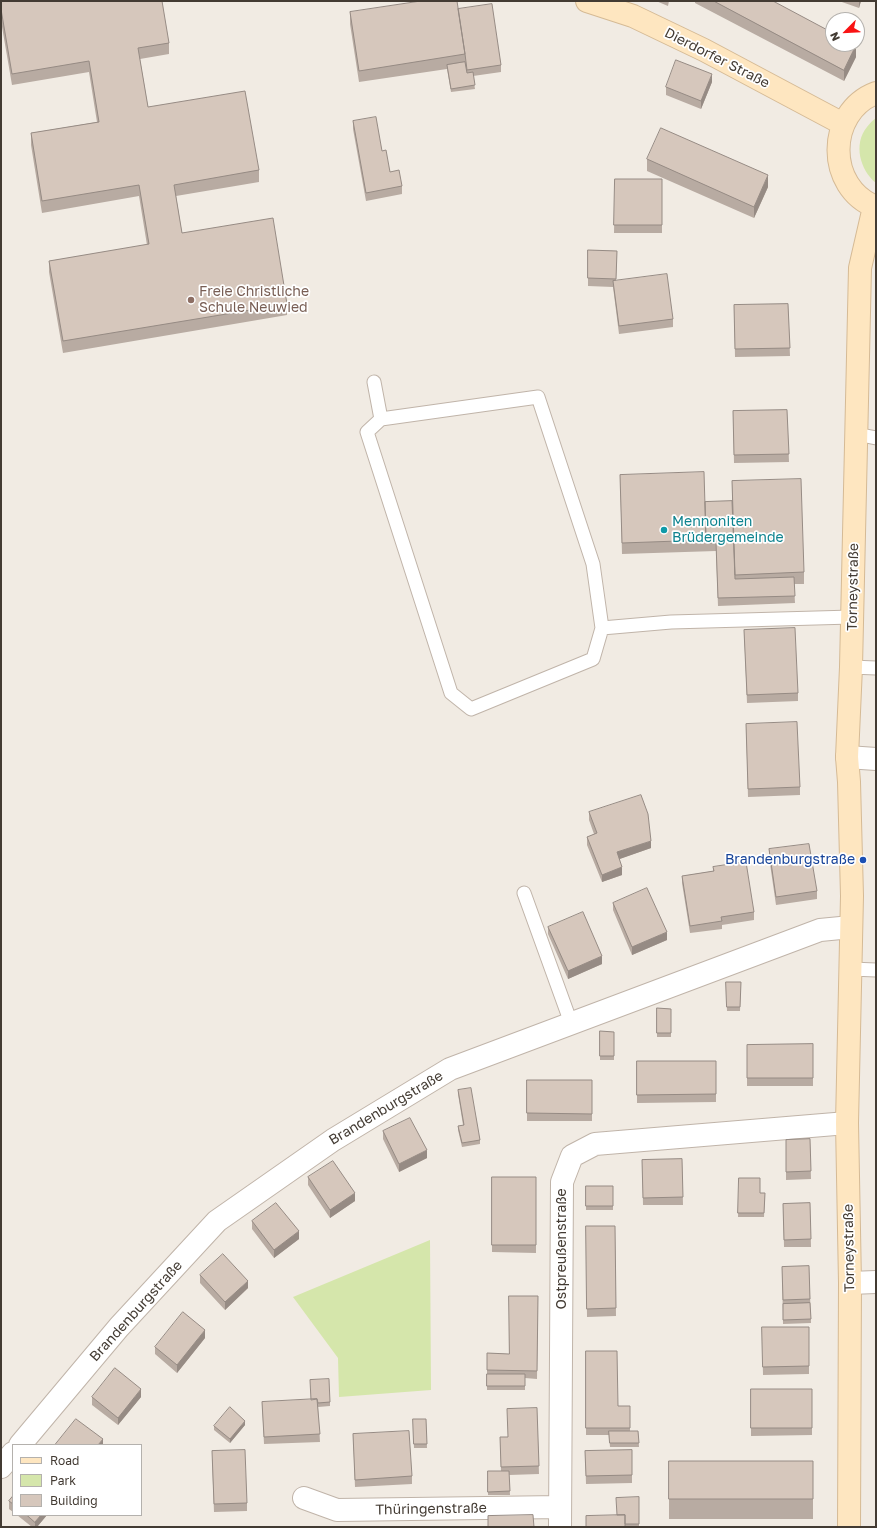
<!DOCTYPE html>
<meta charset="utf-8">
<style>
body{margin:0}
#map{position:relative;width:877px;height:1528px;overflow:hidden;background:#f1ebe3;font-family:"Golos Text",sans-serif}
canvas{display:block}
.frame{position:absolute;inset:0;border:2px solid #433b33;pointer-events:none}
.legend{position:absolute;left:12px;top:1444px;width:130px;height:72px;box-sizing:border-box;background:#fff;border:1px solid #b4b1ad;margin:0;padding:5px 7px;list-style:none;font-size:12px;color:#433b33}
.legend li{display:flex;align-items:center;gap:8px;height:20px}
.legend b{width:20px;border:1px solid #b4b1ad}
.north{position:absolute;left:825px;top:12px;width:40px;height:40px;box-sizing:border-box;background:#fff;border:1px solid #b4b1ad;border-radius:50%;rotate:246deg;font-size:11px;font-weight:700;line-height:16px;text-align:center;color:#433b33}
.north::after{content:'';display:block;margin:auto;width:14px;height:18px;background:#f91314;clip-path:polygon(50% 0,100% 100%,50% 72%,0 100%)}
</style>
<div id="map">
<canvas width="877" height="1528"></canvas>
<div class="frame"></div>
<ul class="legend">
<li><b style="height:5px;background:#fee6c0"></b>Road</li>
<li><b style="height:11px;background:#d5e6ab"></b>Park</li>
<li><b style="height:11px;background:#d6c7bc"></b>Building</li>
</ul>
<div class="north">N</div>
</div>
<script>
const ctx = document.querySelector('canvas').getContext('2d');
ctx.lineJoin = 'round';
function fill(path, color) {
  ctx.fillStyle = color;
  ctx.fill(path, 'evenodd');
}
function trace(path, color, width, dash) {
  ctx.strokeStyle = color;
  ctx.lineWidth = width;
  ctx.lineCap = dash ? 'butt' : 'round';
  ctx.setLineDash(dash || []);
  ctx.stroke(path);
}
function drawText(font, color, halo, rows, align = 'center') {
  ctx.font = font + ' "Golos Text",sans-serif';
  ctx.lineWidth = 3.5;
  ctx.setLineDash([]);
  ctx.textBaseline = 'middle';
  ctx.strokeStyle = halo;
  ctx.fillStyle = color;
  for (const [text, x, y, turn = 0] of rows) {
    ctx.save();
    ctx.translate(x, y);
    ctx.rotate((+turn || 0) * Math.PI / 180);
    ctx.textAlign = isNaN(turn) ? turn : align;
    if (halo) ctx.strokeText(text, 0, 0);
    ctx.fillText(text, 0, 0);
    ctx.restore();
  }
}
fill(new Path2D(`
 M876,118V183C860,170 853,144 867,127C870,123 873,120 876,118Z
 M430,1240L431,1390L339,1397L338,1358L293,1297Z`), '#d5e6ab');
const lane = new Path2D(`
 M374,382L381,419L538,397L593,564L602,628L671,622L852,617
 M381,419L367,432L451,693L471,709L593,659L602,628
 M856,434L876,438
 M851,667L876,668
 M524,893L571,1023
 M851,969L876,970`);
const street = new Path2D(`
 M847,757L876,759
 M850,1283L876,1282
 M20,1445L119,1327L217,1221L333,1140L450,1069L820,930L851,927
 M1,1467L13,1453
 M304,1498L337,1510L560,1507
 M560,1527L562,1182L572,1156L595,1144L847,1123`);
const secondary = new Path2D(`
 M587,1L633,16L704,50L843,124
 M876,93C826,112 826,188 876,207
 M849,1527L850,1283L847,1123L852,896L849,782L847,757L851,667L860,268L874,207`);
trace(lane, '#c0b4a9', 15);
trace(street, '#c0b4a9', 24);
trace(secondary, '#d5ba95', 24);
trace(lane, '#fff', 13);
trace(street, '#fff', 22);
trace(secondary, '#fee6c0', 22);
fill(new Path2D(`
 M1,1L169,43V54L140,59L148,107L259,170V182L176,196L182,233L287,304V315L63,353L49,272V261L147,245L139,196L42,213L31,145V133L97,122L89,72L12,85L1,21Z
 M656,1H669L668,6Z
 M695,1H773L856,57L844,81L695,3Z
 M839,1H861L859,8Z
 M458,9L501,65V72L473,76L475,89L451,92L447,69L359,82L350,24V12Z
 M712,82L701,109L666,95V87Z
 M353,121L382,151L390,172L402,186V194L366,201L353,129Z
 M647,159L768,187L754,218L647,171Z
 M615,179H662V233H614Z
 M588,250L617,251L616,281L673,319V327L619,334L613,287L588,286Z
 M788,304L790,356L735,357L734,305Z
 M787,410L789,462L734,463L733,411Z
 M620,475L705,502L732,501V481L804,572V584H794L795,603L718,606L716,551L622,554Z
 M744,630L798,693V701L747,703Z
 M746,724L800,787V795L748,797Z
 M589,812L651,848L619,859L622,875L602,882L587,845V837L594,834L589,820Z
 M769,849L817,891V899L776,905L769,857Z
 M713,867L754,912V920L722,925V929L690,933L682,883V876L713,871Z
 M613,903L667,940L632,955L613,910Z
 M548,927L602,964L568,979L548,934Z
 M726,982H741L740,1011H727Z
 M657,1008L671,1009V1037H657Z
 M600,1031L614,1032V1060H600Z
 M813,1044V1086H747V1045Z
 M637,1061H716V1102L637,1103Z
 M527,1080H592V1121H527Z
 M458,1090L480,1140V1144L462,1147L458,1130V1126L463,1125L458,1094Z
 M383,1131L427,1158L399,1172L383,1139Z
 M810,1139L811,1179L786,1180V1140Z
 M682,1159L683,1205H643L642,1160Z
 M308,1177L355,1201L330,1218L308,1185Z
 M492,1177H536V1253L492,1252Z
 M739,1178L760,1193H765L764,1217H738Z
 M586,1186H613V1210H586Z
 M810,1203L811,1247H784L783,1204Z
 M252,1221L299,1239L274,1258L252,1229Z
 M586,1226H615L616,1316L587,1317Z
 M809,1266L811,1323L783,1324L782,1267Z
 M200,1275L248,1288L225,1310L200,1283Z
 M538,1296L537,1379L525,1378V1390H487V1353L509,1354Z
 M762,1327H809V1374L763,1375Z
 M205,1338L177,1373L155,1354V1347Z
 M586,1351L618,1406H630V1431H638L639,1447H610L609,1435H586Z
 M751,1389H812V1435L751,1436Z
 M92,1397H141L118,1425L92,1405Z
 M262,1402H330V1406L318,1407L320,1442L264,1444Z
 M537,1408L539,1474L509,1475L510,1495H488V1471H501L500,1437H508Z
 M413,1419H426L427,1448H414Z
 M245,1425L230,1443L214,1430V1426Z
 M353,1434L412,1476V1484L355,1487Z
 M632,1450V1483L586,1484L585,1451Z
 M212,1459L247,1503V1511L214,1512Z
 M669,1461H813V1519H669Z
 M13,1496V1512L9,1509V1501Z
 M639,1497V1527H586L617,1515Z
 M17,1515H47L37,1527H32Z`), '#b8aba2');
fill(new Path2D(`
 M859,1H861L859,8Z
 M856,45V57L844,81V70Z
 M712,74V82L701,109V101Z
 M768,175V187L754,218V207Z
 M651,841V848L617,860V852Z
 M622,867V875L602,882V875Z
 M667,932V940L632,955V947Z
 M602,956V964L568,979V971Z
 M427,1150V1158L399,1172V1164Z
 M355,1193V1201L330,1218V1210Z
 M299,1231V1239L274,1258V1250Z
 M248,1281V1288L225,1310V1302Z
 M205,1330V1338L177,1373V1365Z
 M141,1389V1397L118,1425V1418Z
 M245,1421V1425L230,1443V1439Z
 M103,1439V1445H98Z
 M41,1515H47L37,1527H35V1522Z`), '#968b84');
const building = new Path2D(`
 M1,1H162L169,43L138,48L148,107L245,91L259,170L174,185L182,233L273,218L287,304L63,341L49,261L149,244L139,185L42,201L31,133L99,122L89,61L12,74L1,9Z
 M421,1H457L465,54L359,71L350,12Z
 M714,1H773L833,33V44H854L856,45L844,70Z
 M492,4L501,65L467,70L465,54L458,9Z
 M676,60L712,74L701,101L666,87Z
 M465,62L467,73L473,72L475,85L451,89L447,65Z
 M376,117L382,151L386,150L390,172L399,170L402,186L366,193L353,121Z
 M661,128L768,175L754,207L647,159Z
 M615,179H662V225H614Z
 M588,250L617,251L616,279L588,278Z
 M667,274L673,319L619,326L613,281Z
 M788,304L790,348L735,349L734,305Z
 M787,410L789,454L734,455L733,411Z
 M704,472L706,540L622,543L620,475Z
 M801,479L804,572L735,575L732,481Z
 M732,501L735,579L794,577L795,596L718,598L716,543H706L705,502Z
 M795,628L798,693L747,695L744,630Z
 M797,722L800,787L748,789L746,724Z
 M641,795L648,814L651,841L617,852L622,867L602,875L587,837L597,833L589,812Z
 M809,844L817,891L776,897L769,849Z
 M746,862L754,912L721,917L722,921L690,926L682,876L714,871L713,867Z
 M647,888L667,932L632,947L613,903Z
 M583,912L602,956L568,971L548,927Z
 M726,982H741L740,1007H727Z
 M657,1008L671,1009V1033H657Z
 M600,1031L614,1032V1056H600Z
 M813,1044V1078H747V1045Z
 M637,1061H716V1094L637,1095Z
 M527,1080H592V1114L527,1113Z
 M471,1088L480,1140L462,1143L458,1126L464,1125L458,1090Z
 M410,1118L427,1150L399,1164L383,1131Z
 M810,1139L811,1171L786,1172V1140Z
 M682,1159L683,1197L643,1198L642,1160Z
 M333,1161L355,1193L330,1210L308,1177Z
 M492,1177H536V1245H492Z
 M739,1178H760V1193H765L764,1213H738Z
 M586,1186H613V1206H586Z
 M276,1203L299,1231L274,1250L252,1221Z
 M810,1203L811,1239L784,1240L783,1204Z
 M586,1226H615L616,1308L587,1309Z
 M223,1254L248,1281L225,1302L200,1275Z
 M809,1266L810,1299L783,1300L782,1267Z
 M509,1296H538L537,1371L487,1370V1353L509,1354Z
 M810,1303L811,1319L783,1320V1304Z
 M183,1312L205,1330L177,1365L155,1347Z
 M762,1327H809V1366L763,1367Z
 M586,1351H617L618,1406H630V1428H586Z
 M115,1368L141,1389L118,1418L92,1397Z
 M487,1374H525V1386H487Z
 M329,1379L330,1402L318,1403L317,1399L311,1400L310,1380Z
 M751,1389H812V1428H751Z
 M317,1399L320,1434L264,1437L262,1402Z
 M230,1407L245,1421L230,1439L214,1426Z
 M537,1408L539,1466L501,1467L500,1437H508L507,1409Z
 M76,1419L103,1439L98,1445H55Z
 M413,1419H426L427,1444H414Z
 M409,1431L412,1476L355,1480L353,1434Z
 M609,1431H638L639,1443H610Z
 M245,1450L247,1503L214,1504L212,1451Z
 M632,1450V1475L586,1476L585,1451Z
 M669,1461H813V1499H669Z
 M488,1471H509L510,1491L488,1492Z
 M13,1496V1504L9,1501Z
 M639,1497V1524H625V1515H617L616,1498Z
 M27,1515H41L35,1522Z
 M533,1515L534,1527H488V1516Z
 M625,1515V1527H586V1516Z`);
fill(building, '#d6c7bc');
trace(building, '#968b84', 1);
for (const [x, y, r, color] of [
 [191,300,4,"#8d6e63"],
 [664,530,4,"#0f9aa8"],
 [863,860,4,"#1a4fb4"]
]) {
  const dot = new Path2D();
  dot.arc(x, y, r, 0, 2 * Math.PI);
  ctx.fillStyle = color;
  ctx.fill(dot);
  trace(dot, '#fff', 1.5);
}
drawText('14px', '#433b33', '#fff', [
 ["Dierdorfer Straße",717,58,27],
 ["Torneystraße",853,587,-89],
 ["Brandenburgstraße",386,1108,-31],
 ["Torneystraße",849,1248,-91],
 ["Ostpreußenstraße",562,1249,-90],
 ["Brandenburgstraße",136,1311,-48],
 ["Thüringenstraße",431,1509,-1]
]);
drawText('14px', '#785e54', '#fff', [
 ["Freie Christliche",199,292],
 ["Schule Neuwied",199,308]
], 'left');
drawText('14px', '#0d838f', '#fff', [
 ["Mennoniten",672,522],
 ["Brüdergemeinde",672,538]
], 'left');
drawText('14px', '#164399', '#fff', [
 ["Brandenburgstraße",855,860]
], 'right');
</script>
